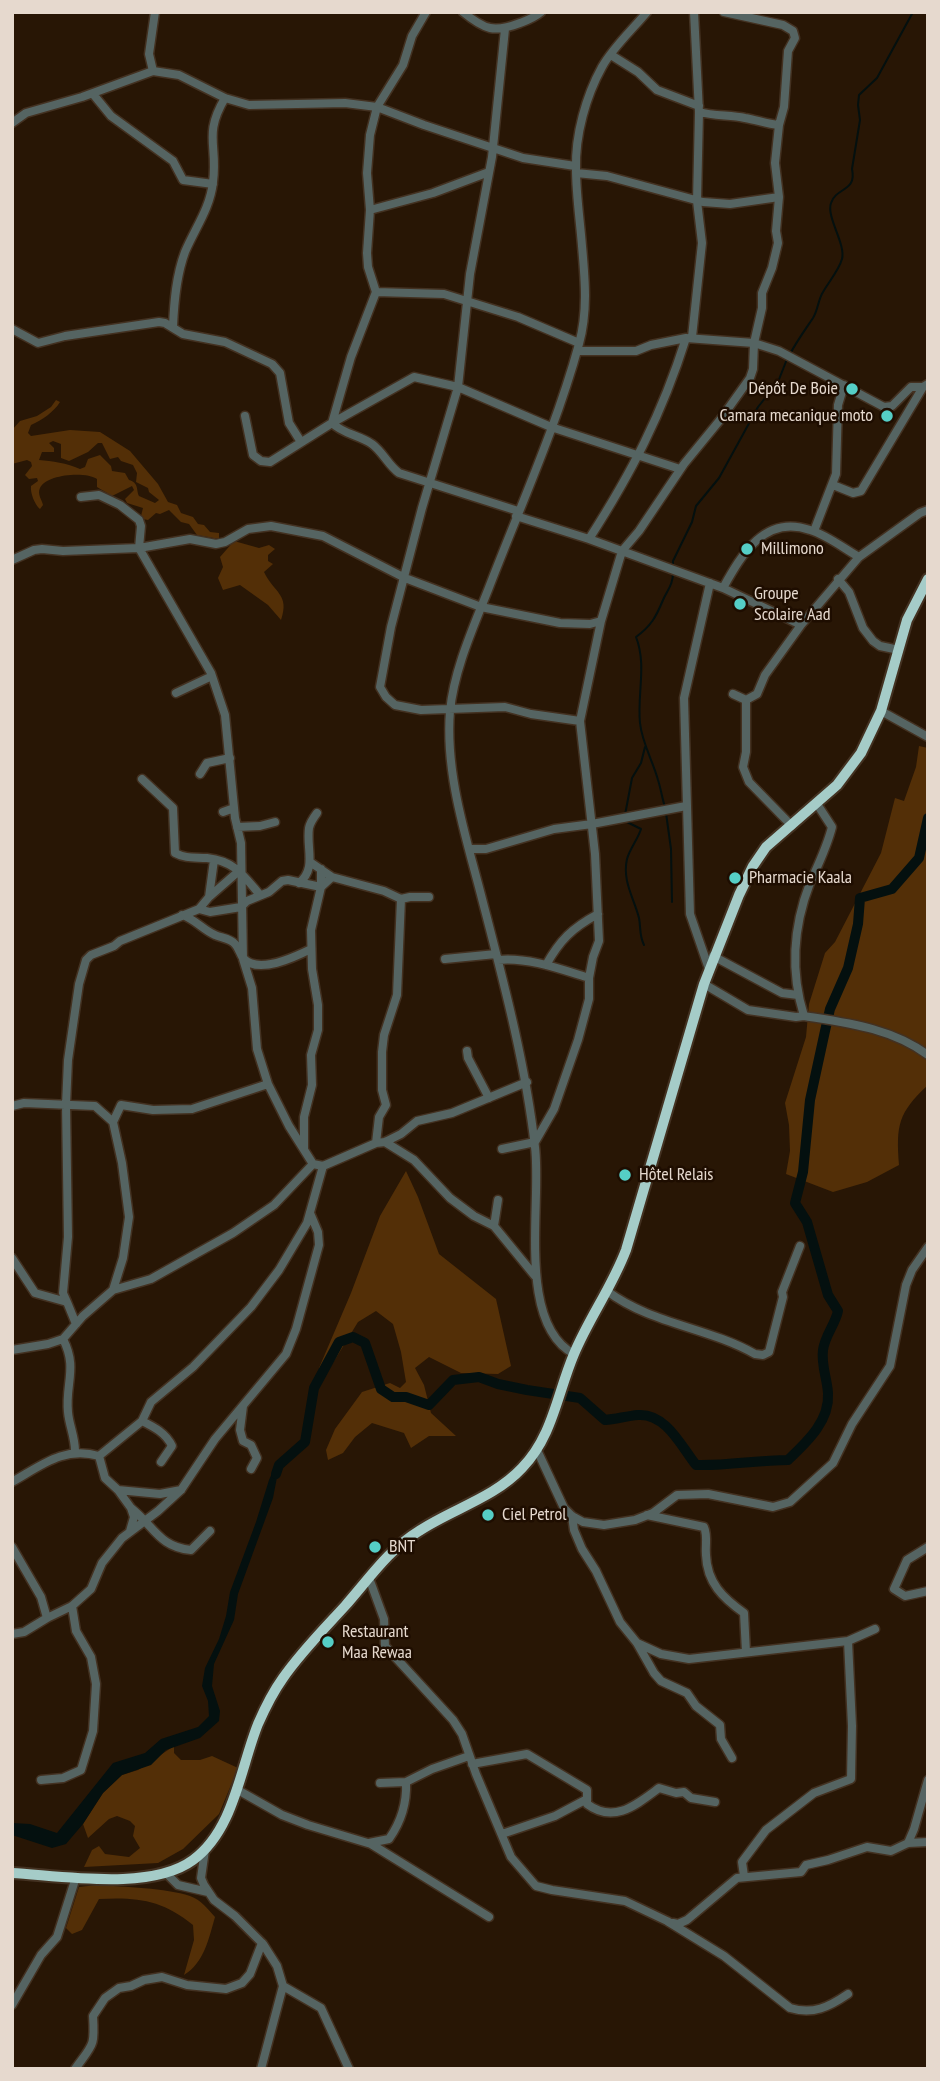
<!DOCTYPE html>
<html>
<head>
<meta charset="utf-8">
<style>
	body { margin:0 }
	#map { position:relative; width:940px; height:2081px; overflow:hidden; background:#281605; font-family:"PT Sans Narrow",sans-serif }
	canvas { display:block }
	.frame { position:absolute; inset:0; border:14px solid #e6d9ce; pointer-events:none }
</style>
</head>
<body>
<div id="map">
<canvas width="940" height="2081"></canvas>
<div class="frame"></div>
</div>
<script>
const context = document.querySelector('canvas').getContext('2d');
context.lineJoin = 'round';
function fill(path, color) { context.fillStyle = color; context.fill(path, 'evenodd'); }
function stroke(path, color, width, dash) { context.strokeStyle = color; context.lineWidth = width; context.lineCap = dash ? 'butt' : 'round'; context.setLineDash(dash || []); context.stroke(path); }
function write(font, color, halo, rows, align = 'center') {
  context.font = font + ' "PT Sans Narrow",sans-serif'; context.lineWidth = 5; context.setLineDash([]); context.textBaseline = 'middle'; context.strokeStyle = halo; context.fillStyle = color; for (const [text, x, y, turn = 0] of rows) {
    context.save(); context.translate(x, y); context.rotate((+turn || 0) * Math.PI / 180); context.textAlign = isNaN(turn) ? turn : align; if (halo) context.strokeText(text, 0, 0); context.fillText(text, 0, 0); context.restore();
  }
}
const green = new Path2D(`
	M56,400l4,2c-6,10 -18,18 -29,23l-3,8 3,3 39,-6 30,2 30,19 28,33 10,18 9,3 4,8 12,4 5,7 6,1 6,7 9,1v6l-22,-4 -8,-11 -8,-2 -12,-12 -9,4 -4,-1 -8,7 -5,-1 -2,-3 2,-8 -16,-5 -2,-4 9,-9 -2,-4 -20,10 -15,-9v-8c-11,-8 -51,-5 -57,9 -3,6 2,12 3,17l-3,4c-5,-4 -10,-16 -9,-23l7,-5 -1,-3 -8,1 -4,-4 7,-9 -1,-4 -4,-2 -15,4v-34l8,-9 17,-5 14,-9zM53,441l8,3v14l8,3 19,-9 10,-9h4l8,16 8,-2 3,4 12,4 4,8 -1,9 12,6 1,4 10,8 -4,3 -16,-7c-3,-7 0,-13 -10,-16l-4,-7 -13,-2 -1,-5 -11,-11 -12,4 -3,8 -5,2c-13,-6 -28,-8 -41,-9l3,-8h12v-4l-5,-5z
	M234,541l25,7 10,-3 6,4 -7,6v6l5,3 -9,8c10,21 26,22 17,48l-13,-15 -28,-20 -17,5 -5,-12 5,-11 -3,-10z
	M919,746l9,2v337c-30,28 -32,40 -29,80l-32,17 -34,10 -47,-18 4,-23 -1,-26 -4,-22 21,-66 3,-33 16,-51 10,-11 46,-89 14,-55 9,3 12,-34z
	M406,1171l12,26 21,57 57,45 15,67 -13,8 -37,-1 -32,-16 -14,11 9,17 7,28 25,23h-27l-18,12 -7,-15 -32,-10 -17,14 -12,16 -15,7 -2,-10 9,-21 27,-37 28,-9 10,5 6,-6 -5,-30 -8,-28 -17,-13 -18,11 -33,54 -6,-8 32,-75 29,-77z
	M174,1746v7l7,7h19l12,-4 26,12 -19,46 -36,35 -25,14 -74,4 8,-17 7,-4 6,8 24,3 11,-9 -7,-12 2,-10 -5,-5 -13,-5 -8,3 -21,19 -5,-14 20,-31 19,-18 16,-5z
	M97,1885c27,2 69,3 93,11 11,4 18,13 25,21 -6,21 -11,46 -31,58l10,-35 -1,-15c-31,-25 -55,-28 -94,-26l-17,31 -10,4 -6,-6 13,-41z`);
const water = new Path2D(`
	M278,1460l7,6 -7,6 -5,26 -35,96 -4,26 -20,44 -2,22 8,25 -1,10 -19,17 -34,12 -15,15 -29,10 -19,18 -20,31 -17,20 -14,4 -40,-13v-12l18,1 27,9 56,-70 32,-10 16,-14 37,-12 11,-11 -1,-15 -6,-15 3,-18 14,-29 7,-23 4,-24 26,-70 13,-42z`);
const stream = new Path2D(`
	M790,354c7,-13 15,-24 23,-36 5,-8 5,-18 10,-26 5,-9 16,-22 19,-33 4,-15 -16,-42 -11,-56 5,-16 26,-11 21,-34l8,-49 -2,-15 1,-10 18,-17 36,-66
	M673,567v-6l19,-39 4,-16 23,-28 39,-71 20,-25 9,-23
	M665,807c-3,-9 -4,-18 -7,-27 -5,-19 -16,-37 -18,-57 -3,-29 7,-58 -4,-86 15,-11 20,-20 27,-37 5,-11 10,-15 10,-28
	M666,813l5,36 1,53
	M625,815l7,-37 9,-15 4,-16
	M625,821l16,8c-3,10 -11,19 -14,30 -5,22 7,39 12,59 2,10 0,17 5,27`);
const river = new Path2D(`
	M276,1474l3,-9 26,-23 9,-54 25,-46 14,-5 12,6 16,46 12,8h13l23,8 24,-25 26,-3 19,7 29,6 53,8 25,22c11,-1 22,-4 33,-5 28,-2 43,31 58,50 31,1 61,-5 92,-5 19,-18 42,-39 40,-67 -1,-15 -7,-28 -5,-43 2,-15 12,-25 15,-39l-10,-16 -21,-73 -12,-19 8,-31 7,-72 15,-69 5,-22 18,-41 10,-44 2,-26 32,-9 27,-31 9,-40`);
const minor = new Path2D(`
	M463,12c22,18 31,21 57,11 8,-3 14,-5 21,-11
	M505,29l-13,128 -22,117 -12,113 -36,121 -31,119 -11,60 6,10 9,8 26,5 84,-3 26,7 49,7
	M611,55l27,17 19,18 42,16
	M153,71l-4,-17 6,-42
	M93,94l18,22 62,45 10,19 30,4
	M699,112c15,4 31,3 46,6 12,2 22,6 34,7
	M12,123l14,-10 56,-16 71,-26 26,4 46,23 24,7 96,-2 32,4 47,18 99,33 52,8
	M576,173l31,3 96,26 27,2 49,-7
	M370,210l63,-17 56,-21
	M376,292l-8,-25 -1,-14 3,-43 -3,-37 3,-38 7,-28 26,-42 9,-29 14,-24
	M173,327c1,-25 3,-51 12,-75 10,-24 25,-43 28,-70 5,-37 -10,-47 12,-84
	M12,329l26,14 27,-7 94,-14 6,1 18,11 42,8 47,22 8,9 9,50 12,19
	M692,337l10,-94 -5,-42 2,-89 -5,-100
	M577,351h59l15,-6 35,-7 68,5 25,8 105,56 8,-1 19,-19h12l5,-3
	M245,416l8,39 8,6 9,1 62,-39 82,-46 44,10 93,40 129,42
	M833,485l20,8 8,-2 62,-104
	M81,497l18,-2 21,10 19,15 2,6 -2,22 72,125 14,42 10,103 6,25 2,116 9,29 5,61 11,35 21,42 24,38
	M518,511l-119,-38c-11,-8 -16,-21 -27,-29 -13,-9 -29,-10 -40,-21l19,-66 25,-65 68,2 74,23 61,26
	M516,516l73,23 134,49 78,37 58,-68 61,-44 8,-3
	M814,531l22,-57 2,-69 6,-20
	M589,539c43,-67 73,-125 97,-201
	M12,560l22,-10 8,-1 21,2 76,-3 51,-9 26,5 9,-2 23,-13 23,-3 52,10 82,42 76,29 79,16 30,1 11,-3 21,-70 17,-20 45,-67 36,-44 30,-42 3,-9 1,-26 8,-35v-15l10,-25 6,-25 -2,-12 3,-34 -4,-34 4,-38 5,-18 4,-56 7,-13 -2,-7 -10,-6 -59,-13
	M838,579l11,13 14,36 10,13 7,5 19,4
	M723,588c19,-34 42,-74 87,-58 17,5 33,18 49,27
	M176,693l36,-17
	M733,694l13,6 11,-6 8,-19 36,-50
	M746,700v52l-3,15 6,15 43,44
	M881,711l47,26
	M200,774l7,-11 23,-5
	M142,779l31,29 2,45c11,6 20,4 32,5 28,3 37,18 53,37
	M223,812l11,-4
	M237,827l23,-1 15,-4
	M469,849h17l68,-20 38,-5 94,-18
	M310,862l22,15 -11,10v-18
	M332,877l52,14 17,8 9,-2h19
	M299,883c18,-14 7,-35 10,-55 1,-5 5,-11 8,-15
	M209,897l31,-27
	M199,909l11,3 31,-5 6,-6 22,-9 13,-11 6,-1 33,7 -10,43 1,39 6,36v25l-7,25 1,30 -8,32v32
	M182,915c13,4 21,15 33,20 6,3 15,3 20,9 4,4 5,10 8,14 15,17 52,-1 68,-9
	M713,956l69,37 16,2
	M445,959l51,-5
	M498,960c30,-3 62,9 91,18
	M546,965c14,-25 26,-37 52,-51
	M709,969l-19,-55 -6,-216 26,-115
	M704,984l44,26 48,7 8,-1c44,7 87,12 124,39
	M804,1016c-14,-45 -11,-89 6,-133 8,-18 17,-36 22,-56l-15,-23
	M467,1051l1,7 21,40
	M12,1106l12,-3 71,3 18,16 9,41 7,54 -6,41 -10,32
	M113,1122l8,-17 32,5 39,-1 76,-25
	M385,1142l29,18 36,38 24,18 20,10 41,50
	M376,1143l3,-26 7,-12 -4,-15v-38l2,-17 13,-40 4,-96
	M502,1149l33,-7 19,-33 24,-69 11,-41v-21l4,-21 6,-16 -4,-87 -15,-133 21,-100
	M494,1226l4,-26
	M12,1258l23,35 32,9 9,22
	M607,1291c44,33 100,36 148,63l8,1 6,-3 14,-55 -1,-5 18,-46
	M67,1302l-4,-9 5,-56 -2,-132 2,-45 11,-76 7,-24 5,-5 23,-9 6,-5 79,-32 10,-12 5,-37
	M63,1339c15,29 2,45 5,73 1,13 7,25 7,39
	M12,1350l36,-6 15,-5 20,-23 30,-26 38,-11 82,-46 41,-28 39,-41 10,2 53,-23 9,-1 16,-8 16,-13 35,-8 75,-31
	M574,1354c-58,-31 -32,-152 -39,-207 -10,-87 -33,-171 -55,-256 -15,-57 -35,-120 -30,-180 4,-41 23,-83 38,-121 31,-81 68,-162 91,-246 9,-33 6,-64 3,-98 -2,-26 -6,-52 -6,-77 -1,-34 10,-73 26,-102 11,-20 31,-38 45,-55
	M243,1406l-3,24 3,11 8,4 6,13 -6,11
	M142,1421c12,6 24,12 30,25l-11,16
	M537,1450l27,58 8,8 11,6 21,3 31,-5 18,-7 24,-18 31,-1 65,13 17,-5 43,-39 19,-39 38,-58 16,-81 6,-15 16,-23
	M99,1456l6,22 13,12 13,18 3,9 -4,14
	M12,1482c30,-17 52,-36 87,-26l43,-35 9,-19 42,-35 58,-60 28,-37 28,-47 16,-57
	M118,1490l42,4 21,-4
	M131,1508c23,18 28,39 60,42l19,-19
	M647,1515l57,12c4,9 1,18 2,28 1,28 17,43 38,58l2,39
	M572,1516l2,14 8,19 14,22 24,51 17,21 17,30 7,8 26,12 9,13 24,19 1,14 11,19
	M12,1547l29,50 6,21
	M928,1547l-21,13 -13,29 11,7 23,-5
	M369,1578l15,41 1,27 68,74 9,14 14,40 35,83 25,29 16,4 73,11 42,20 57,35 66,52c23,7 39,-1 58,-14
	M12,1634l12,-2 23,-14 25,-12 19,-17 11,-26 20,-25 36,-27 23,-21 34,-51 71,-85 10,-25 23,-84 -1,-13 -8,-19
	M637,1643l24,11 28,5 159,-18 27,-12
	M472,1764l55,-10 60,36v14c27,20 49,1 72,-16l17,5 8,-1 7,6 24,4
	M41,1780l22,-2 18,-8 12,-39 3,-47 -5,-27 -15,-26 -4,-25
	M380,1783l26,-1 26,-13 37,-13
	M236,1789l46,26 26,10 63,19 118,73
	M502,1834l53,-18 32,-17
	M369,1843l20,-4c12,-17 18,-36 17,-57
	M908,1843l6,-14 14,-49
	M205,1850l-4,28 3,7 10,15 21,16 28,28 14,22 6,20 -22,83
	M167,1874l11,11 30,7
	M744,1876l-2,-14 24,-32 48,-37 37,-14 1,-53 -4,-85
	M673,1923l5,1 9,-4 50,-42 64,-6 5,-7 22,-5 39,-13 24,4 17,-8 20,-1
	M283,1986l38,22 28,61
	M12,2005l29,-50 16,-18 19,-60
	M75,2069c18,-25 20,-22 18,-53l12,-18 14,-10 12,-2 13,-6 18,-3 25,8 39,4 16,-6 8,-9 12,-31`);
const highway = new Path2D(`
	M12,1873c51,3 139,18 181,-13 41,-30 47,-91 65,-136 7,-16 15,-32 25,-46 18,-26 41,-49 62,-72 24,-27 43,-56 74,-75 33,-22 75,-33 103,-63 31,-32 35,-74 52,-114 15,-36 38,-67 52,-104l78,-266 35,-89 14,-29 13,-19 71,-62 24,-32 20,-42 26,-91 21,-41`);
const markers = [
	[852,389,7,"#55cec6"],
	[887,416,7,"#55cec6"],
	[747,549,7,"#55cec6"],
	[740,604,7,"#55cec6"],
	[735,878,7,"#55cec6"],
	[625,1175,7,"#55cec6"],
	[488,1515,7,"#55cec6"],
	[375,1547,7,"#55cec6"],
	[328,1642,7,"#55cec6"]
];
const poiNames = [
	["Dépôt De Boie",838,389,"right"],
	["Camara mecanique moto",873,416,"right"],
	["Millimono",761,549],
	["Groupe",754,594],
	["Scolaire Aad",754,615],
	["Pharmacie Kaala",749,878],
	["Hôtel Relais",639,1175],
	["Ciel Petrol",502,1515],
	["BNT",389,1547],
	["Restaurant",342,1632],
	["Maa Rewaa",342,1653]
];
fill(green, '#532f07');
fill(water, '#04100f');
stroke(stream, '#04100f', 2);
stroke(river, '#04100f', 10);
stroke(minor, '#433121', 11);
stroke(highway, '#433121', 14);
stroke(minor, '#556462', 8);
stroke(highway, '#a5ccc8', 10);
for (const [x, y, r, color] of markers) { const dot = new Path2D(); dot.arc(x, y, r, 0, 2 * Math.PI); context.fillStyle = color; context.fill(dot); stroke(dot, '#1e0d00', 2.5); }
write('18px', '#e6d9ce', '#1e0d00', poiNames, 'left');
</script>
</body>
</html>
